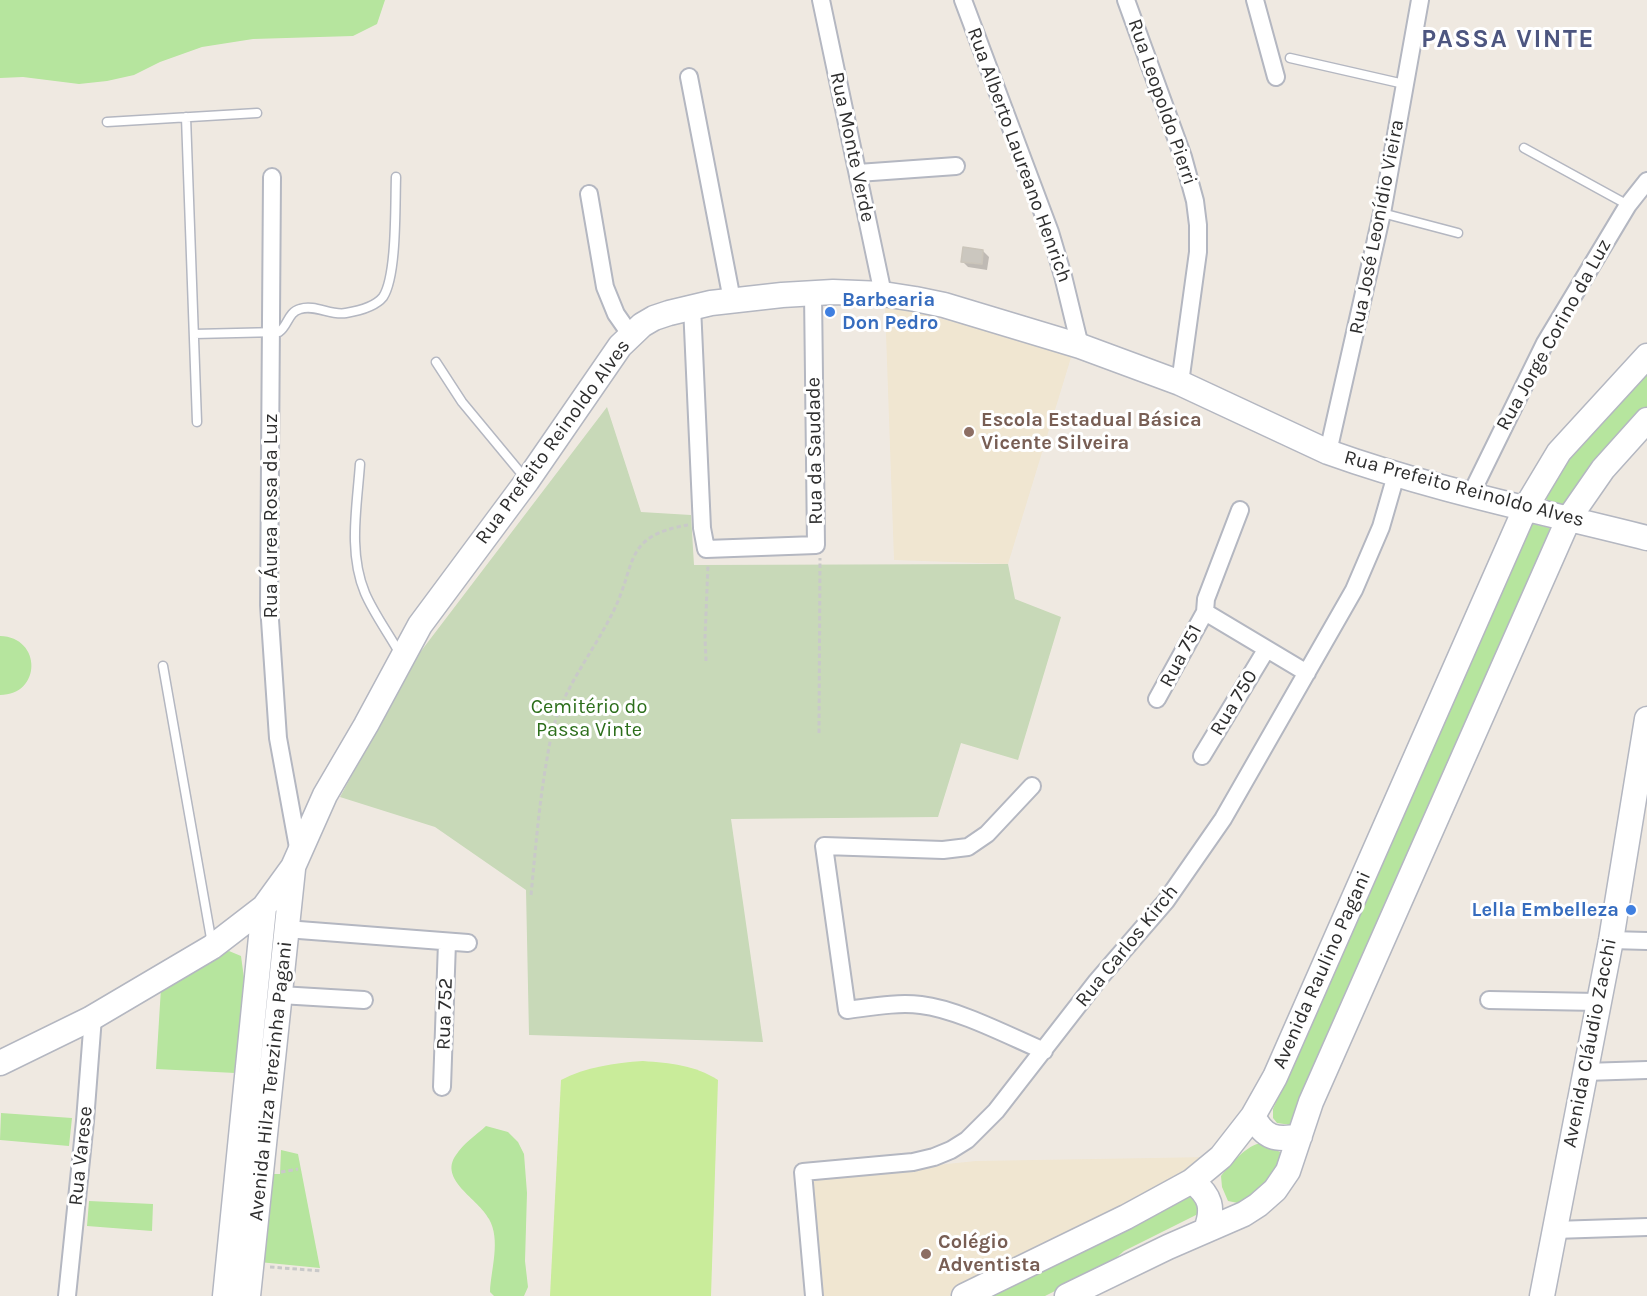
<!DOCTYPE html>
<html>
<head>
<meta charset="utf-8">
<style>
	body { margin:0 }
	canvas { display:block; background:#efe9e1 }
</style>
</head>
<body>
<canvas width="1647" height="1296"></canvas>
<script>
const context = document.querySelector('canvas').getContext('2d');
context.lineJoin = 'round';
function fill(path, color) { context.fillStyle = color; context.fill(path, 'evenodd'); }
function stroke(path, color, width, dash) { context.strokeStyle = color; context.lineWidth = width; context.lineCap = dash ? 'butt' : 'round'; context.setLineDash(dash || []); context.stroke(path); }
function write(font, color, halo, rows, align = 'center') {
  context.font = font + ' Karla,sans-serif'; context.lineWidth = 6; context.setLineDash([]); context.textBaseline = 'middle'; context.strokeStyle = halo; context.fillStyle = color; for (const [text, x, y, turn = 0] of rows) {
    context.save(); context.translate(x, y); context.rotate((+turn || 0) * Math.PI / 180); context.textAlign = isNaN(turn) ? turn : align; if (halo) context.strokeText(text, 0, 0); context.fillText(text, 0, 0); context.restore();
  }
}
const education = new Path2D(`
	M885,305l188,46 -65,213 -114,-4z
	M1211,1157l-88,54 -174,85h-128l-11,-118 166,-17z`);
const green = new Path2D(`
	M0,0h385l-8,24 -24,12 -100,3 -51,8 -42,15 -26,13 -27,6 -28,3 -56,-7 -23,1z
	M1647,366v41l-39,43 -42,53c-16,6 -23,-3 -22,-19z
	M1529,523l21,5 -3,8 -237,545 -13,40 -6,4 -14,-2 -4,-5v-9z
	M0,636c42,1 42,59 0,59z
	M229,951l12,5 3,22 -9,95 -79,-4 5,-81 54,-32z
	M1,1113l71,5 -3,28 -69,-6z
	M486,1126l22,6 10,10 6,12 3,39 -2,68 3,26 -4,9h-30l-4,-4c1,-23 11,-52 -1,-73 -10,-20 -51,-39 -33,-64 7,-11 20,-20 30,-29z
	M1262,1143l20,10 -2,14 -31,34 -11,2 -10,-2 -6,-14 -1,-11c9,-11 26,-32 41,-33z
	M281,1150l17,4 22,114 -61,-6 8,-88h13z
	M1193,1193l7,20 -76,38 -15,13 -64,32h-66z
	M89,1201l64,3 -1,27 -65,-5z`);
const cemetery = new Path2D(`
	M607,407l34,105 50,3 3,50 314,-1 7,35 46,18 -43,143 -57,-17 -23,74 -207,2 32,223 -234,-7 -3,-145 -91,-63 -95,-30 75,-138z`);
const pitch = new Path2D(`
	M643,1061c28,2 51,4 75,19l-7,216h-161l11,-216c25,-13 53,-17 82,-19z`);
const shadow = new Path2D(`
	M983,251l6,6 -2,13 -19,-3 -6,-6z`);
const building = new Path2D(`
	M963,247l20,3 -1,14 -21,-2z`);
const path = new Path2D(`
	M706,661l-1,-23 3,-74
	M819,733l1,-175
	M531,895c4,-40 7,-79 13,-118 4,-24 7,-48 17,-71 14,-33 37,-63 53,-96 23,-47 9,-74 74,-85
	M281,1172l17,-3
	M270,1267l52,4`);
const lane = new Path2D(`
	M1290,58l114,26
	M186,117l11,305
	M107,122l150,-9
	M1524,148l104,57
	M1382,213l76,20
	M194,334l85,-2c9,-6 9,-20 21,-23 15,-5 31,7 46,4 12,-2 29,-6 37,-16 14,-21 12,-92 13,-120
	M436,362l26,40 63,76
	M360,464c-3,43 -12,88 5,129 9,21 24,41 35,61
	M163,666l49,278`);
const street = new Path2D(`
	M821,0l62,294
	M963,0l87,232 13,44 17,70
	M1126,0l57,157 12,44 3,24v27l-18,131
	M1255,0l21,77
	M689,77l43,223
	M858,173l98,-7
	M272,177l-3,428 9,133 21,115
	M589,194l16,93 11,27 14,20
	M692,306l10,222 4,21 110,-4 -3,-252
	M1328,452l54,-239 38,-213
	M1471,494l74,-151 83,-138 19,-24
	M1240,510l-34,89 -1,13 102,61
	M1157,699l48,-87
	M1202,756l64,-106
	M1032,786l-45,48 -19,13 -25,3 -119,-4 23,164c24,-3 50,-8 74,-5 36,4 88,31 123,46
	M286,929l182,14
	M1611,940l36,1
	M280,995l84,5
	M1489,1000l109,2
	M1585,1072l62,-2
	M442,1087l5,-145
	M1554,1230l93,-3
	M67,1296l18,-175 8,-104
	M814,1296l-11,-124 110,-10 21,-5 17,-7 16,-10 29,-29 101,-130 69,-80 57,-82 131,-229 27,-63 15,-52`);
const secondary = new Path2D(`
	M0,1063l90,-44 122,-72 52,-40 29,-40 32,-72 41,-70 54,-100 107,-144 93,-135 22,-21 12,-7 15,-5 42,-10 71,-8 51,-3 50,2 32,5 29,6 136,41 100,37 148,69c103,37 212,59 319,86
	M1253,1116c11,22 23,25 47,20
	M1192,1181c19,15 22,27 14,49
	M225,1296l39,-389
	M248,1296l45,-427
	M964,1296l162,-79 66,-36 29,-24 32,-41 22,-39 251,-570 33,-55 88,-96
	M1067,1296l101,-49 76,-33 14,-9 17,-15 13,-19 23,-69 258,-584 34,-49 44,-49
	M1542,1296l69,-356 36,-221`);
const markers = [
	[830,312,6,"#3f7fe0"],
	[969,432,6,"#8d6e63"],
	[1631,910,6,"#3f7fe0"],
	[926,1254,6,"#8d6e63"]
];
const streetNames = [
	["Rua Leopoldo Pierri",1162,102,71],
	["Rua Monte Verde",852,147,78],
	["Rua Alberto Laureano Henrich",1019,155,70],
	["Rua José Leonídio Vieira",1377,227,-79],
	["Rua Jorge Corino da Luz",1554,335,-61],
	["Rua Prefeito Reinoldo Alves",553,442,-54],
	["Rua da Saudade",815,451,-91],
	["Rua Prefeito Reinoldo Alves",1464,489,15],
	["Rua Áurea Rosa da Luz",271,516,-90],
	["Rua 751",1181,656,-62],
	["Rua 750",1234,703,-59],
	["Rua Carlos Kirch",1127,946,-51],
	["Avenida Raulino Pagani",1322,970,-66],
	["Rua 752",445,1014,-88],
	["Avenida Cláudio Zacchi",1590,1043,-79],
	["Avenida Hilza Terezinha Pagani",271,1081,-84],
	["Rua Varese",81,1156,-84]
];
const shopNames = [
	["Barbearia",842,300],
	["Don Pedro",842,323],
	["Lella Embelleza",1619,910,"right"]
];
const educationNames = [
	["Escola Estadual Básica",981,420],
	["Vicente Silveira",981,443],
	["Colégio",938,1242],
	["Adventista",938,1265]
];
const parkNames = [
	["Cemitério do",589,707],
	["Passa Vinte",589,730]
];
const districtNames = [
	["PASSA VINTE",1508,40]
];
fill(education, '#f0e6d1');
fill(green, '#b6e59e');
fill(cemetery, '#c8d9b8');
fill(pitch, '#c9ec9a');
fill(shadow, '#0003');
fill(building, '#cbc7bf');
stroke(building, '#cbc5ba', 1.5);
stroke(lane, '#b4b7c1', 11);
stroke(street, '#b4b7c1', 20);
stroke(secondary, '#b4b7c1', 27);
stroke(path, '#c9c9c9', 3, [4.5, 3]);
stroke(lane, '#fff', 8);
stroke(street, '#fff', 16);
stroke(secondary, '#fff', 24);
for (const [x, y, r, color] of markers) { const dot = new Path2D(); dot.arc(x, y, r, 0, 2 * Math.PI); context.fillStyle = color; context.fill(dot); stroke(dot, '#fff', 2); }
write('20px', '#2e2e2e', '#fff', streetNames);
write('bold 20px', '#366cbe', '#fff', shopNames, 'left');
write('bold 20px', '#785e54', '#fff', educationNames, 'left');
write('20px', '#2c6e1b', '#fff', parkNames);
context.letterSpacing = '1.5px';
write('bold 26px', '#4d5680', '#fff', districtNames);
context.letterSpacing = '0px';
</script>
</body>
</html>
